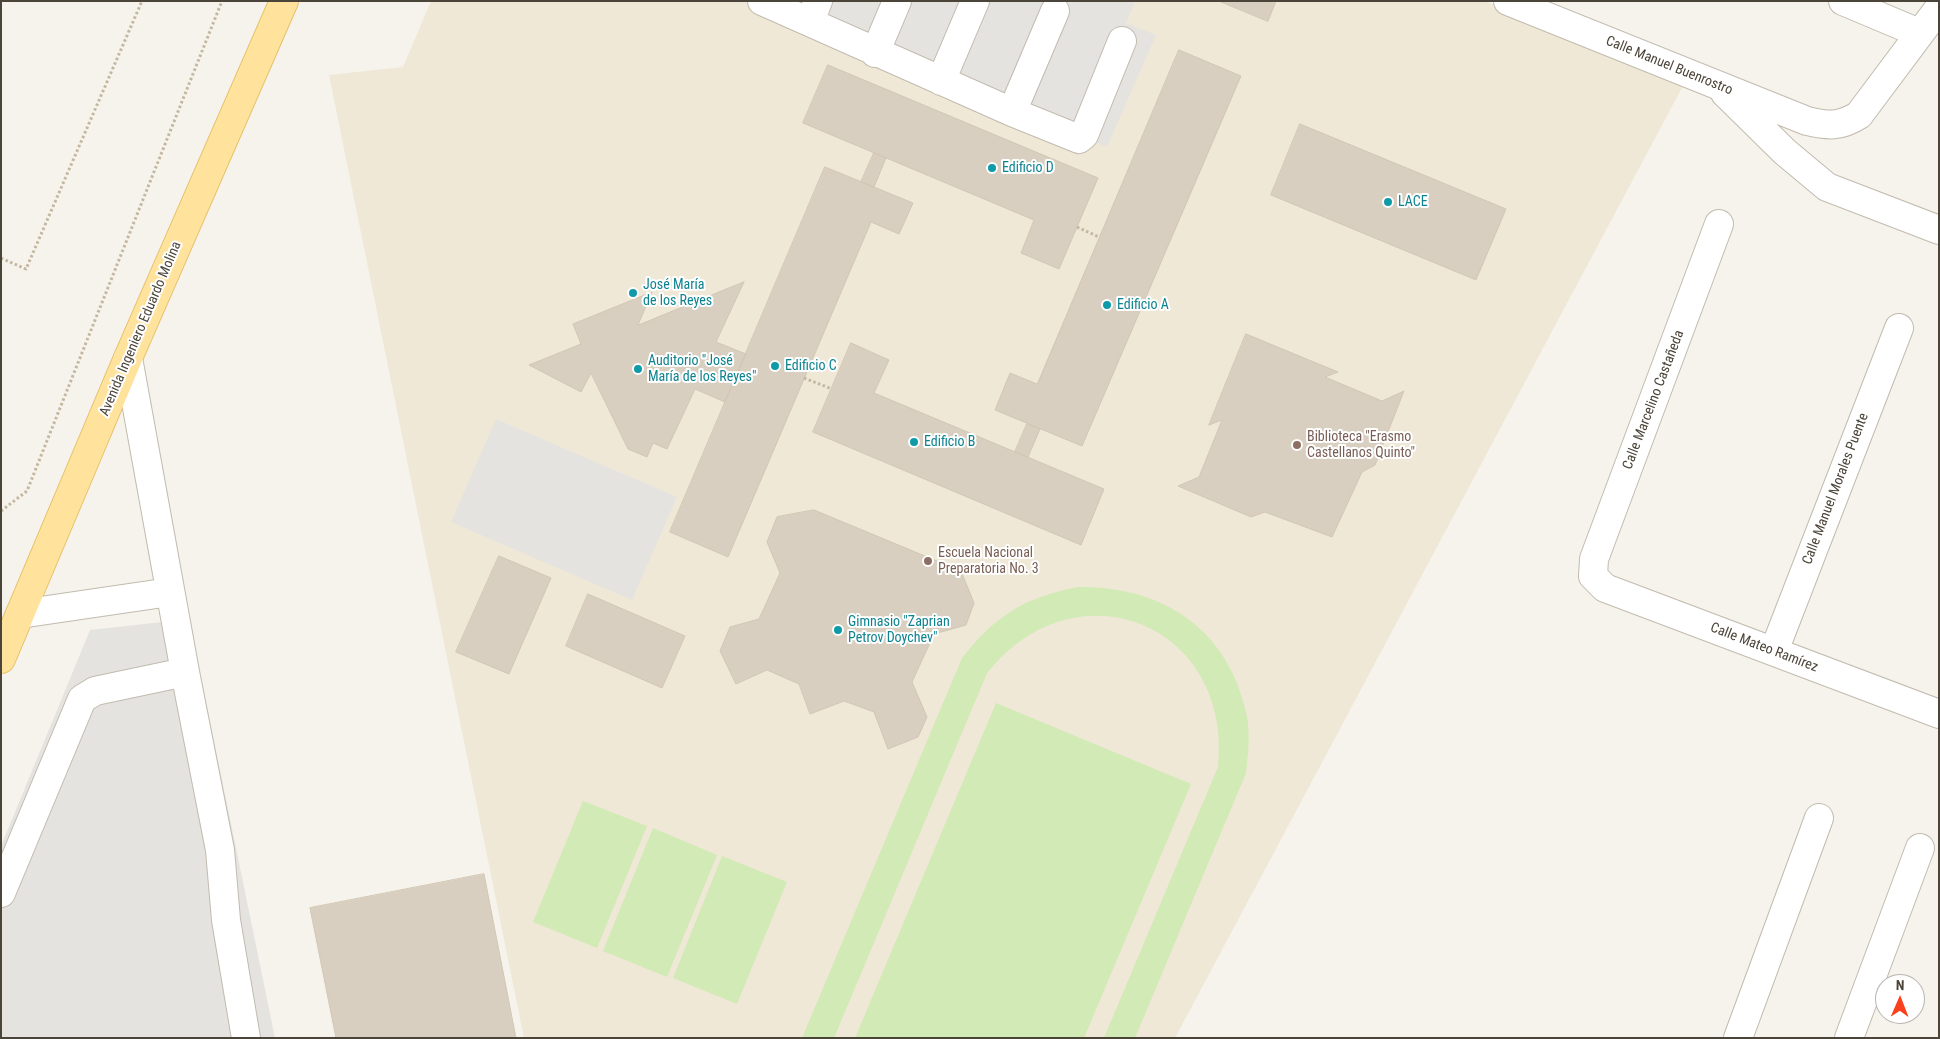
<!DOCTYPE html>
<html>
<head>
<meta charset="utf-8">
<style>
	body { margin:0 }
	#map { position:relative; width:1940px; height:1039px; overflow:hidden; background:#f6f3ec; font-family:"Roboto Condensed",sans-serif }
	canvas { display:block }
	.frame { position:absolute; inset:0; border:2px solid #4b4439; pointer-events:none }
	.north { position:absolute; left:1875px; top:974px; width:50px; height:50px; box-sizing:border-box; background:#fff; border:1px solid #b7b4b0; border-radius:50%; rotate:1deg; font-size:14px; font-weight:700; line-height:20px; text-align:center; color:#4b4439 }
	.north::after { content:''; display:block; margin:auto; width:18px; height:22px; background:#fc3f1d; clip-path:polygon(50% 0,100% 100%,50% 72%,0 100%) }
</style>
</head>
<body>
<div id="map">
<canvas width="1940" height="1039"></canvas>
<div class="frame"></div>
<div class="north">N</div>
</div>
<script>
const context = document.querySelector('canvas').getContext('2d');
context.lineJoin = 'round';
function fill(path, color) { context.fillStyle = color; context.fill(path, 'evenodd'); }
function stroke(path, color, width, dash) { context.strokeStyle = color; context.lineWidth = width; context.lineCap = dash ? 'butt' : 'round'; context.setLineDash(dash || []); context.stroke(path); }
function write(font, color, halo, rows, align = 'center') {
  context.font = font + ' "Roboto Condensed",sans-serif'; context.lineWidth = 4; context.setLineDash([]); context.textBaseline = 'middle'; context.strokeStyle = halo; context.fillStyle = color; for (const [text, x, y, turn = 0] of rows) {
    context.save(); context.translate(x, y); context.rotate((+turn || 0) * Math.PI / 180); context.textAlign = isNaN(turn) ? turn : align; if (halo) context.strokeText(text, 0, 0); context.fillText(text, 0, 0); context.restore();
  }
}
const education = new Path2D(`
	M431,1h1054l199,83 -509,954h-651l-195,-963 74,-8z`);
const green = new Path2D(`
	M1078,587c84,-1 149,41 168,125 5,20 2,41 0,61l-111,265h-31l114,-271c15,-143 -142,-206 -231,-94l-153,365h-32l160,-380c33,-42 63,-61 116,-71z
	M996,703l195,81 -107,254h-229z
	M583,801l64,25 -50,122 -64,-26z
	M653,828l64,27 -50,122 -64,-26z
	M722,856l65,26 -50,122 -64,-26z`);
const parking = new Path2D(`
	M767,1h368l-9,22 30,12 -49,112z
	M496,419l181,78 -45,103 -181,-78z
	M189,619l86,419h-274v-192l89,-216z`);
const building = new Path2D(`
	M1219,1h57l-8,20z
	M1179,50l62,26 -159,370 -87,-36 15,-37 27,11z
	M828,65l270,113 -39,91 -38,-16 13,-33 -231,-97z
	M1300,124l206,85 -30,71 -205,-85z
	M874,153l12,5 -12,29 -13,-5z
	M825,167l88,36 -14,31 -28,-12 -143,335 -58,-25z
	M744,282l-28,60 30,12 -21,48 -30,-13 -28,60 -14,-6 -6,14 -19,-8 -37,-76 -10,19 -52,-27 52,-21 -8,-20 79,-32 -14,33z
	M1246,334l92,38 -13,5 57,24 22,-10 -29,74 -13,7 -30,65 -67,-25 -14,5 -73,-31 21,-9 23,-57 -13,5z
	M851,343l38,17 -15,33 230,96 -23,56 -268,-113z
	M1027,424l13,5 -12,28 -13,-5z
	M814,510l147,61 13,32 -8,22 -32,9 -22,48 15,35 -9,20 -30,12 -14,-37 -30,-11 -34,13 -11,-30 -32,-14 -31,14 -16,-33 10,-24 29,-8 21,-46 -13,-31 10,-25z
	M499,556l52,22 -42,96 -53,-22z
	M588,594l97,42 -23,52 -96,-42z
	M484,874l32,164h-180l-26,-130z`);
const path = new Path2D(`
	M1077,227l22,10
	M1,258l25,11 116,-268
	M804,378l28,11
	M1,511l26,-20 195,-490`);
const minor = new Path2D(`
	M762,1l250,111 67,27 5,-4 38,-94
	M1508,1l299,120c21,5 33,6 52,-6l80,-107
	M1843,1l76,32
	M810,22l8,-21
	M875,53l22,-52
	M941,81l34,-80
	M1725,93l60,59 42,35 112,43
	M1012,112l43,-101
	M1719,224l-125,335 -1,17 12,12 334,126
	M128,358l57,314 35,178 6,70 20,118
	M20,614l150,-22
	M1774,651l125,-323
	M1,893l81,-194 13,-8 90,-19
	M1738,1038l81,-220
	M1849,1038l71,-190`);
const major = new Path2D(`
	M1,659l127,-301 156,-357`);
const markers = [
	[992,168,5,"#0f9aa8"],
	[1388,202,5,"#0f9aa8"],
	[633,293,5,"#0f9aa8"],
	[1107,305,5,"#0f9aa8"],
	[775,366,5,"#0f9aa8"],
	[638,369,5,"#0f9aa8"],
	[914,442,5,"#0f9aa8"],
	[1297,445,5,"#8d6e63"],
	[928,561,5,"#8d6e63"],
	[838,630,5,"#0f9aa8"]
];
const streetNames = [
	["Calle Manuel Buenrostro",1669,66,22],
	["Avenida Ingeniero Eduardo Molina",141,329,-67],
	["Calle Marcelino Castañeda",1654,400,-69],
	["Calle Manuel Morales Puente",1836,489,-69],
	["Calle Mateo Ramírez",1764,648,21]
];
const cultureNames = [
	["Edificio D",1002,168],
	["LACE",1398,202],
	["José María",643,285],
	["de los Reyes",643,301],
	["Edificio A",1117,305],
	["Auditorio \"José",648,361],
	["María de los Reyes\"",648,377],
	["Edificio C",785,366],
	["Edificio B",924,442],
	["Gimnasio \"Zaprian",848,622],
	["Petrov Doychev\"",848,638]
];
const educationNames = [
	["Biblioteca \"Erasmo",1307,437],
	["Castellanos Quinto\"",1307,453],
	["Escuela Nacional",938,553],
	["Preparatoria No. 3",938,569]
];
fill(education, '#efe8d6');
fill(green, '#d2eab5');
fill(parking, '#e5e3e0');
fill(building, '#d8cfc1');
stroke(building, '#d3c7b4', 1);
stroke(minor, '#c2bbae', 30);
stroke(major, '#e6c16a', 30);
stroke(path, '#c4b79f', 3, [2.5, 2.5]);
stroke(minor, '#fff', 28);
stroke(major, '#ffe39c', 28);
for (const [x, y, r, color] of markers) { const dot = new Path2D(); dot.arc(x, y, r, 0, 2 * Math.PI); context.fillStyle = color; context.fill(dot); stroke(dot, '#fff', 2); }
write('14px', '#4b4439', '#fff', streetNames);
write('14px', '#0d838f', '#fff', cultureNames, 'left');
write('14px', '#785e54', '#fff', educationNames, 'left');
</script>
</body>
</html>
